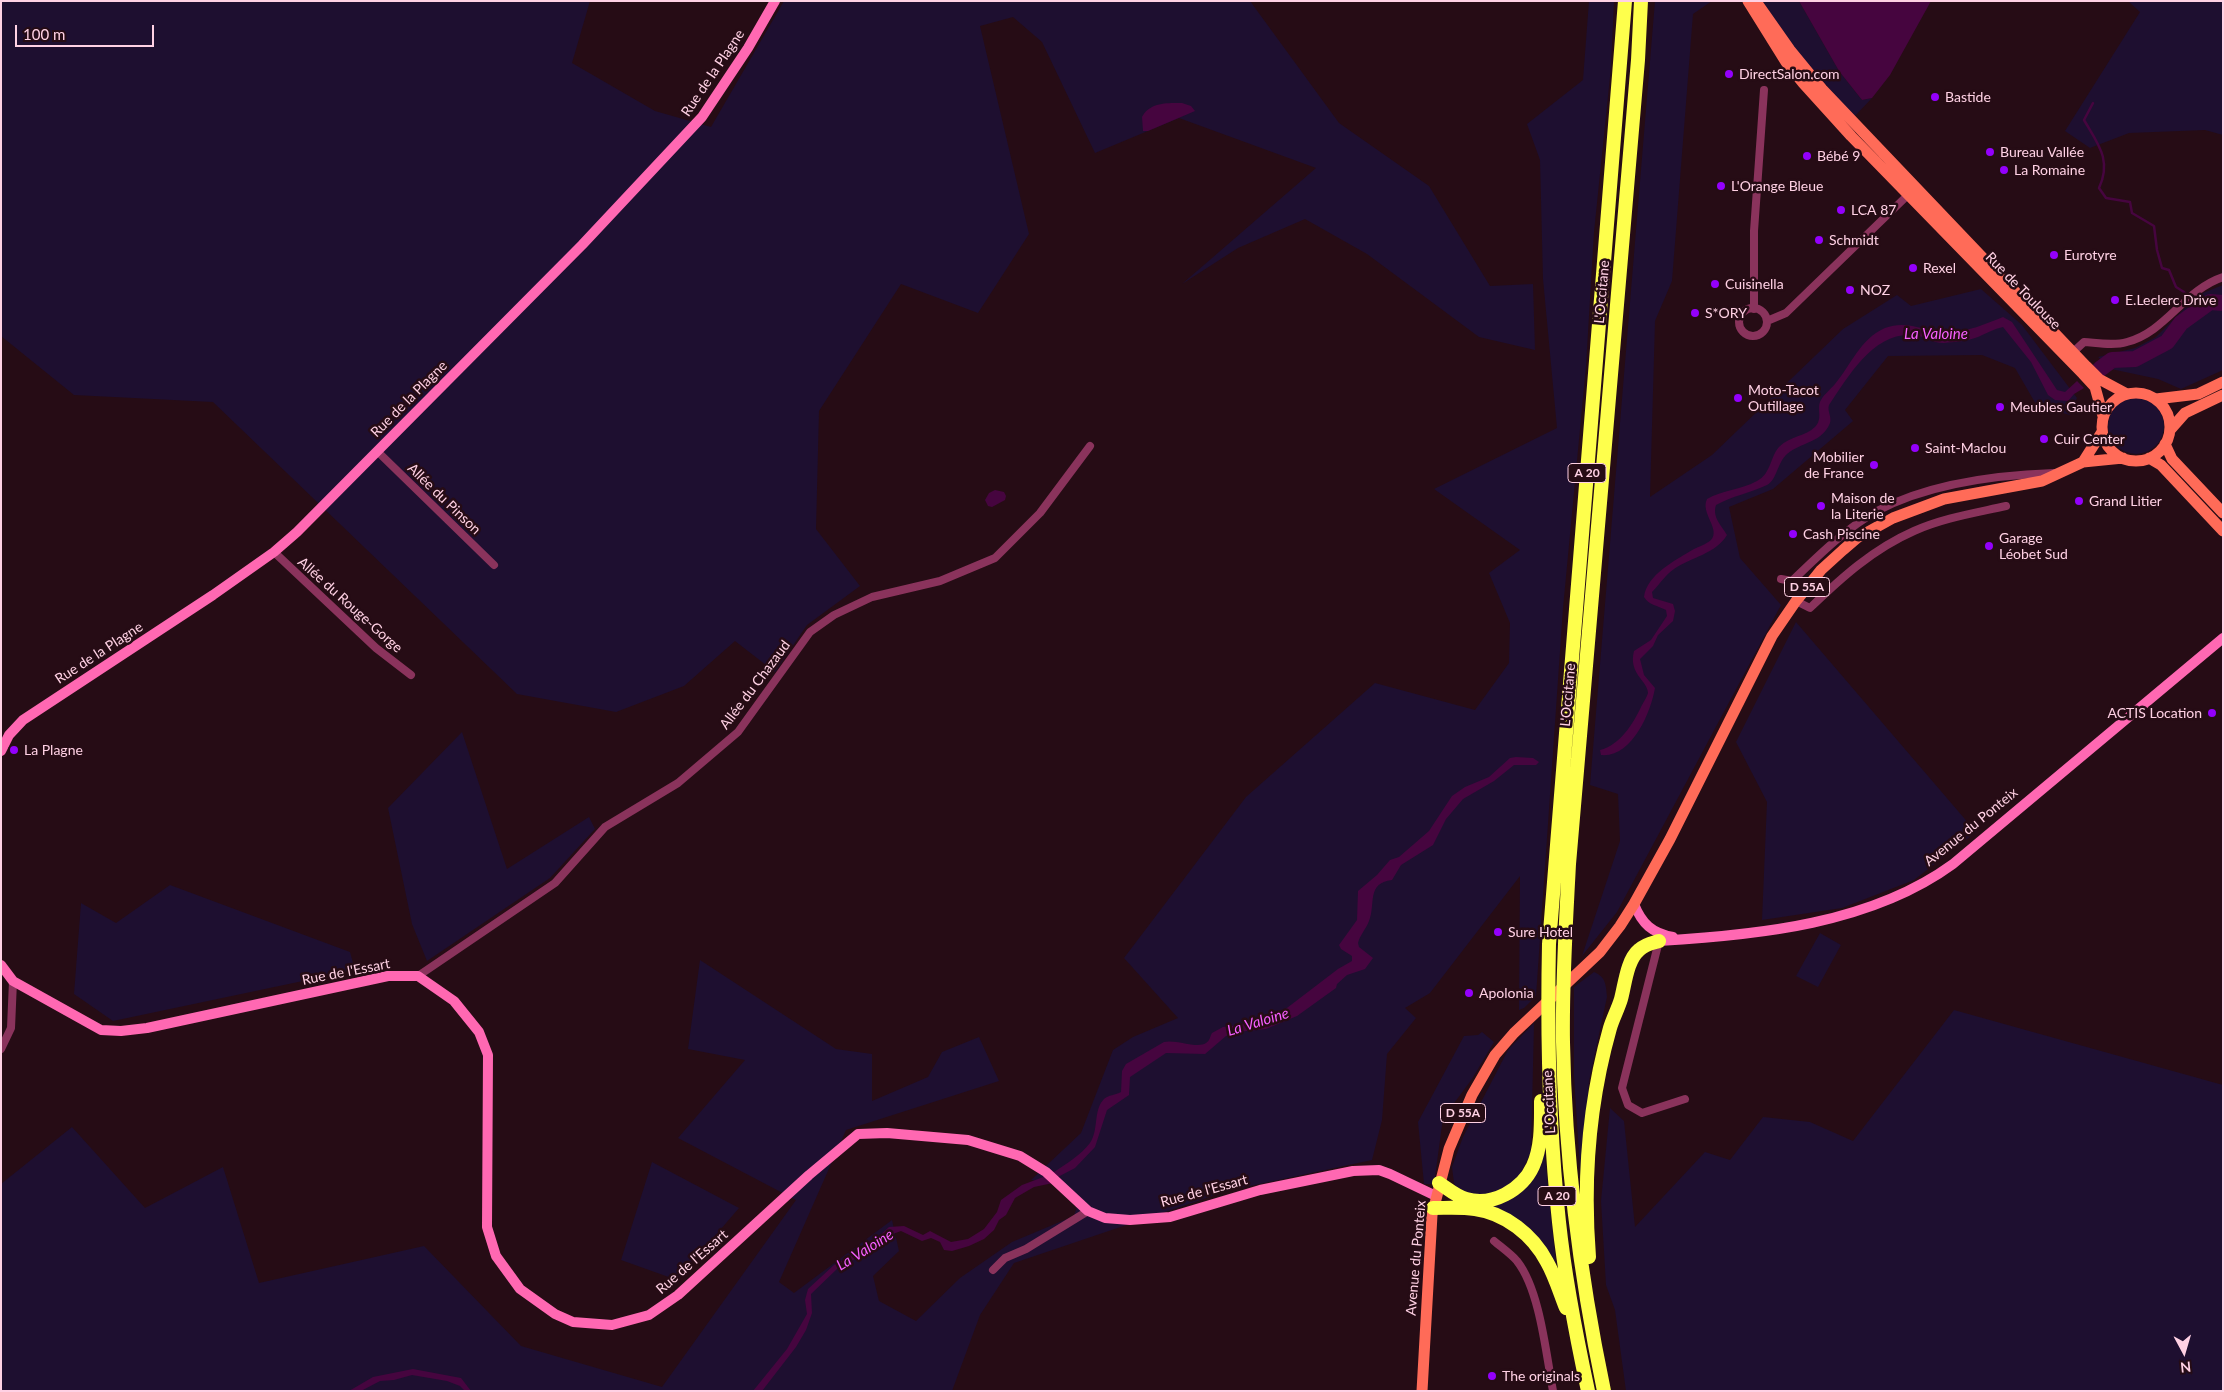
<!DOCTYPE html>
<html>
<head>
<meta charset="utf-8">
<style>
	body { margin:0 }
	#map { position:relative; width:2224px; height:1392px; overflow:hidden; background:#260c15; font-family:Lato,sans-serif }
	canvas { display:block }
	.frame { position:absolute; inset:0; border:2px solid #ffd1e4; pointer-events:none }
	.north { position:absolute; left:2159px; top:1327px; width:50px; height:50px; -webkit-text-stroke:4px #260c15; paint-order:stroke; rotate:174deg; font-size:14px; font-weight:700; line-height:20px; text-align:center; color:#ffd1e4 }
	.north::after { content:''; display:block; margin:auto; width:18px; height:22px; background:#ffd1e4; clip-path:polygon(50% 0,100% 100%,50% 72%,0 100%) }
	.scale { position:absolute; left:15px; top:25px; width:139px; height:22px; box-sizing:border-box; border:2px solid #ffd1e4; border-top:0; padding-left:6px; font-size:15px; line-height:18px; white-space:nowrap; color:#ffd1e4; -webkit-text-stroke:4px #260c15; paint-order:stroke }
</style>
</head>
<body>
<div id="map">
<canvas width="2224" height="1392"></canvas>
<div class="frame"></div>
<div class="north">N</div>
<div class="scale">100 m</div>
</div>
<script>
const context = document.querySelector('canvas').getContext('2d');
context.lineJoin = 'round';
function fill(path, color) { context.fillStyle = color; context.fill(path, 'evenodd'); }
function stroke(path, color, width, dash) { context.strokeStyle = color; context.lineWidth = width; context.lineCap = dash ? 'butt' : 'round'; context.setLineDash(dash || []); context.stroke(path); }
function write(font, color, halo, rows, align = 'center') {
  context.font = font + ' Lato,sans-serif'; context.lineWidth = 5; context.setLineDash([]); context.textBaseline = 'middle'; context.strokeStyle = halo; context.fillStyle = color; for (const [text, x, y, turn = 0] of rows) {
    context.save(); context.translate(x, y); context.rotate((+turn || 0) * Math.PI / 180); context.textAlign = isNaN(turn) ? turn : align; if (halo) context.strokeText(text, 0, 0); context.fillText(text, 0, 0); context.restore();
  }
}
const green = new Path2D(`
	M1,1h589l-18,62 83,48 56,16 73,-126h466l89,122 90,63 61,100 43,-2 2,66 -56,-13 -112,-83 -62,-35 -67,29 -56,36 134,-116 -137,-50 -84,35 -53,-111 -29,-25 -33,9 49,208 -51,79 -77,-29 -82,127 -3,118 44,57 -53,39 -32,47 -40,-31 -51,45 -68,26 -99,-18 -304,-292 -139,-7 -73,-59z
	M1589,1h25l-3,66 -17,165 -8,134 -23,242 -27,388 -12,12 -5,2 1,-134 -90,117 -25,15 11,10 -29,36 -5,66 -10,40 -145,31 -213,72 -34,52 -28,76h-951v-207l71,-57 73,81 78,-41 36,116 165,-37 97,100 141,41 134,-187 -118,-62 67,-78 -57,-11 12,-89 136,89 36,5v47l56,-24 14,-25 37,-15 20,44 -153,49 -67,152 15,11 98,-73 7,31 -26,25 6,25 37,20 44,-43 52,-36 62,-26 6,-19 -14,-12 -35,-5 50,-47 32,-83 20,-13 45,-19 -54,-60 122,-161 129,-114 100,27 34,-47 1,-40 -21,-50 31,-23 -86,-61 123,-61 -14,-149 -3,-119 -13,-36 56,-44z
	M1655,1h57l-19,13 -21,267 -17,40 -5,176 62,-42 131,-126 54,-34 14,11 70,-17 41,36 55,73 -7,17 -33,-9 -22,-38 -33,-13 -94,1 -43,54 8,11 -80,68 -44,18 11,51 41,47 -164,307 -35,44 38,-115 -2,-47 -28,-9z
	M1762,1h37l40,70 23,29 10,-2 -18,19 -61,-70z
	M2128,1h95v134l-18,-5 -76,3 -39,15 -25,-17 75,-119z
	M2223,285v85l-42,19 -23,-10 -47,-10 -13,-12 37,-9 21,-11 42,-42z
	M2108 426a28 28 0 1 1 56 0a28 28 0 1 1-56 0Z
	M1796,622l180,210 -62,48 -72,28 -80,12 5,-118 -31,-60z
	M462,732l45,137 82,-52 6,12 -45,49 -123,83 -15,-37 -24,-116z
	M170,885l180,67 5,18 -242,51 -39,-27 7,-91 35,20z
	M1820,933l21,12 -23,42 -22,-11z
	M1594,972c12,5 12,13 13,25l-18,84 -8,104 -7,-109v-89z
	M1954,1010l269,75v306h-597l-11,-81 -9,-25 -5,-84 9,-93 14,13 11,106 70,-75 25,8 33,-43 47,5 43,19z
	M1534,1023l-3,129 -14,30 -29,14 -28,-2 -6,-11 -2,-16 11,-30 45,-87z
	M1482,1032l12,10 -22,37 -29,39 -9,66h-10l-6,-62 46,-86 14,-1z
	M1544,1147l13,127 -18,-35 -56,-32 27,-7 17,-15z
	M652,1162l87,46 -62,72 -56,-20z`);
const water = new Path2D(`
	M1799,1h132l-41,74 -18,23 -10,2 -23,-29z
	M1182,103l9,3 4,5 -47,20h-5l-1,-14c8,-15 25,-14 40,-14z
	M2003,317l9,5 45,68 8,2 12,-11 7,7 -10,6 -6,7 -13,-1 -7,-5 -17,-33 -28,-35c-9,2 -16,6 -25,10 -10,4 -24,5 -34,6 -12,0 -19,-7 -30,-8 -41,-3 -65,41 -85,70 -2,6 3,12 1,18 -8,20 -29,19 -43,31 -10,9 -10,26 -20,31 -17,8 -35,11 -51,20 -4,12 5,20 11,30 -12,19 -35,22 -53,34 -8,5 -15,16 -22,23l1,6 20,6 2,7 -2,10 -15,14 -5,11 -13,13 4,16 11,13c-4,24 -23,70 -54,67l-1,-5c20,-5 33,-26 41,-43 2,-4 6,-10 7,-14 0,-12 -20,-19 -14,-42l17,-11 16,-24 -1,-6c-9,-5 -16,-4 -22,-13 3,-23 32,-37 50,-48 6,-3 11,-4 17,-9 10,-11 -11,-27 -4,-41 15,-9 34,-9 50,-18 14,-7 13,-24 22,-34 11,-11 27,-11 36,-20 8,-8 2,-17 5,-25 3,-7 10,-12 15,-18 16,-19 25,-45 50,-56 23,-9 41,5 63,4 20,0 37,-8 55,-15z
	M995,490l9,2 2,4 -1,4 -13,7 -4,-1 -3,-6 4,-7z
	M1516,757l17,1 6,4 -3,3h-22l-20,16 -31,18 -17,20 -13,26 -32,20 -9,15c-26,3 -16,24 -23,41 -3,8 -9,14 -11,22l1,4 14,11 -8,11 -18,6 -10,9 -1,4 -39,28 -31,13 -29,3 -11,4 -21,18 -39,-1 -36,24 -1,18 -22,15 -12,37 -20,21 -19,10 -5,-8 3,2c12,-8 27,-17 36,-29 9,-13 3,-33 14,-44 4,-4 12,-4 17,-7l1,-21 4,-7 38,-22c12,-3 33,7 42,1 4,-2 4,-7 6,-10l11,-6 17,-2 43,-14 55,-42 14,-8v-5l-11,-7 -2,-4 18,-25 1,-29 19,-16 13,-15 9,-3 30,-26 23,-35 13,-9 24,-10 21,-19z
	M1046,1176l7,7 -19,4 -19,11 -9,17 -7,5 -5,10 -10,9 -15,7 -17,5 -8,-1 -4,-8 -9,-4 -9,3 -21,-10 -11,4 -18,15 -34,18 -27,26 1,19 -6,17 -10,17 -34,44h-9l34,-42 20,-35 -2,-14 3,-11 26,-24 37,-21 18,-17 15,-1 19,9 7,-4 21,11 17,-3 16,-10 13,-17 4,-12 21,-15z
	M413,1369l48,9 10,13h-6l-5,-5 -13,-5 -35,-6 -18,5 -14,1 -19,10h-12l24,-14z`);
const stream = new Path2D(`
	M2093,103l-9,17c14,24 28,40 15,68l7,10 24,4 2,11 22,13 3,24 5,18 7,2 7,17 8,5 15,18`);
const river = new Path2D(`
	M2100,369l12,-9 23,-1 32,-17 14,-19 29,-21 13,1`);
const street = new Path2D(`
	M1739 322a14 14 0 1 1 28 0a14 14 0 1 1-28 0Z
	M1754,309v-78l10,-141
	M1767,321l19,-8 125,-121
	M2071,354l13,-12c14,1 30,4 43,0 39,-10 57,-52 96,-65
	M377,451l117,114
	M274,552l102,96 35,27
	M1781,579l11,2
	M1803,592l-11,-11c26,-25 53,-52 85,-70 53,-28 118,-36 177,-38
	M1796,601l14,7c31,-30 63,-59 104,-77 29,-13 61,-18 92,-25
	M1659,941l-37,147 6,17 14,8 43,-14
	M418,976l137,-93 50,-56 73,-44 60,-51 72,-100 24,-17 38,-18 68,-16 55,-23 45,-45 50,-67
	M1,1049l10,-21 2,-47
	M1494,1241c7,6 17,13 23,20 23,29 29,93 36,130
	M993,1270l12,-12 21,-9 62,-38`);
const secondary = new Path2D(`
	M1,751l8,-16 14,-15 190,-125 61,-43 23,-20 285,-287 120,-128 46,-69 27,-47
	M1634,904c8,20 18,29 39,33
	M1659,941c99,-6 212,-17 294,-77l270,-226
	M1,965l12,16 88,49 20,1 26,-3 241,-52h30l36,25 25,31 9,23 -1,172 9,29 24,33 35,25 18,8 39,3 37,-10 29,-20 131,-120 49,-41 29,-1 81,7 52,16 26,16 42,39 17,7 25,2 40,-3 90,-27 93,-19 26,-1 11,4 46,22`);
const primary = new Path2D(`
	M1748,1l38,61 17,21 48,53 232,238 12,13 8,29
	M1757,3l33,47 32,39 264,277 13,13 28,15
	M2102 427a34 34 0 1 1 68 0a34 34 0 1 1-68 0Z
	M2156,399l42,-5 25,-12
	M2170,430l15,-17 38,-18
	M2165,444l7,15 51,54
	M2149,458l12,7 62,66
	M2083,462l19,-30
	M1422,1391l10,-176 17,-66 23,-54 23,-40 19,-22 86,-81 20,-26 14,-22 36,-65 102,-203 24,-35 25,-31 22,-20 14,-12 36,-20 51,-19 98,-18 41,-19 40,-4`);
const highway = new Path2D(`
	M1439,1183c9,6 17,13 27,16 26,8 56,-9 67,-33 9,-20 8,-44 8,-65
	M1433,1208c14,0 28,-1 42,1 30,4 58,26 72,53 8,14 13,31 19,46
	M1589,1257c-6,-76 0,-155 21,-229 3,-10 8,-19 11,-29 4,-15 6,-39 18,-49 6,-6 13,-7 20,-9
	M1588,1391c-12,-56 -23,-112 -29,-169 -10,-93 -12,-185 -10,-278l76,-943
	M1604,1391c-24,-115 -39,-232 -41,-349 -1,-60 3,-119 6,-178l69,-804 3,-59`);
const markers = [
	[1729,74,5,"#9400fc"],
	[1935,97,5,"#9400fc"],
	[1990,152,5,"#9400fc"],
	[1807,156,5,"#9400fc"],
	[2004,170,5,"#9400fc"],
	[1721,186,5,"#9400fc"],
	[1841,210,5,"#9400fc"],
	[1819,240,5,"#9400fc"],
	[2054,255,5,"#9400fc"],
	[1913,268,5,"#9400fc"],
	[1715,284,5,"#9400fc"],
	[1850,290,5,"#9400fc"],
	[2115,300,5,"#9400fc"],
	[1695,313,5,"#9400fc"],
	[1738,398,5,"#9400fc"],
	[2000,407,5,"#9400fc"],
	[2044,439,5,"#9400fc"],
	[1915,448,5,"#9400fc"],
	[1874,465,5,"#9400fc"],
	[2079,501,5,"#9400fc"],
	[1821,506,5,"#9400fc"],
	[1793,534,5,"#9400fc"],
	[1989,546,5,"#9400fc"],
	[2212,713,5,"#9400fc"],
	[14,750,5,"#9400fc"],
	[1498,932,5,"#9400fc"],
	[1469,993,5,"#9400fc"],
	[1492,1376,5,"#9400fc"]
];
const shields = [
	[1587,473,38],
	[1807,587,45],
	[1463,1113,45],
	[1557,1196,38]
];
const shieldNames = [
	["A 20",1587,473],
	["D 55A",1807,587],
	["D 55A",1463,1113],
	["A 20",1557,1196]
];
const streetNames = [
	["Rue de la Plagne",713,73,-56],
	["Rue de Toulouse",2023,291,46],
	["L'Occitane",1602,292,-85],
	["Rue de la Plagne",409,399,-45],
	["Allée du Pinson",444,499,44],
	["Allée du Rouge-Gorge",350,605,42],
	["Rue de la Plagne",99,653,-33],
	["Allée du Chazaud",755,685,-53],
	["L'Occitane",1568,695,-85],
	["Avenue du Ponteix",1971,827,-39],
	["Rue de l'Essart",346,972,-11],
	["L'Occitane",1549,1102,-93],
	["Rue de l'Essart",1204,1191,-15],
	["Avenue du Ponteix",1416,1258,-85],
	["Rue de l'Essart",692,1262,-41]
];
const poiNames = [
	["DirectSalon.com",1739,74],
	["Bastide",1945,97],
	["Bureau Vallée",2000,152],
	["Bébé 9",1817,156],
	["La Romaine",2014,170],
	["L'Orange Bleue",1731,186],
	["LCA 87",1851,210],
	["Schmidt",1829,240],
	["Eurotyre",2064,255],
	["Rexel",1923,268],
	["Cuisinella",1725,284],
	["NOZ",1860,290],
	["E.Leclerc Drive",2125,300],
	["S*ORY",1705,313],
	["Moto-Tacot",1748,390],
	["Outillage",1748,406],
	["Meubles Gautier",2010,407],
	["Cuir Center",2054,439],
	["Saint-Maclou",1925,448],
	["Mobilier",1864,457,"right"],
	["de France",1864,473,"right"],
	["Maison de",1831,498],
	["la Literie",1831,514],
	["Grand Litier",2089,501],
	["Cash Piscine",1803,534],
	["Garage",1999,538],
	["Léobet Sud",1999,554],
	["ACTIS Location",2202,713,"right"],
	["La Plagne",24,750],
	["Sure Hotel",1508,932],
	["Apolonia",1479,993],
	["The originals",1502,1376]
];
const waterNames = [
	["La Valoine",1936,334],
	["La Valoine",1258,1022,-17],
	["La Valoine",865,1250,-32]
];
fill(green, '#1e0f30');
fill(water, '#46053f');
stroke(stream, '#46053f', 2.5);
stroke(river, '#46053f', 16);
stroke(street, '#8a335c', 8);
stroke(secondary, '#ff68b2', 10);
stroke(primary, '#ff6b58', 11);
stroke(highway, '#feff4c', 14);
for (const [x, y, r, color] of markers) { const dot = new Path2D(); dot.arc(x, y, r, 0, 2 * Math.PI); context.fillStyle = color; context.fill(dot); stroke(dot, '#260c15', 2); }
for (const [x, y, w] of shields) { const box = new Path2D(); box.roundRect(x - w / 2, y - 9.5, w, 19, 4); context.fillStyle = '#260c15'; context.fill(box); stroke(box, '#ffd1e4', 1); }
write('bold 12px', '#ffd1e4', null, shieldNames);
write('14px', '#ffd1e4', '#260c15', streetNames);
write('14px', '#ffd1e4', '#260c15', poiNames, 'left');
write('italic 15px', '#f75fff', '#260c15', waterNames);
</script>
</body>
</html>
